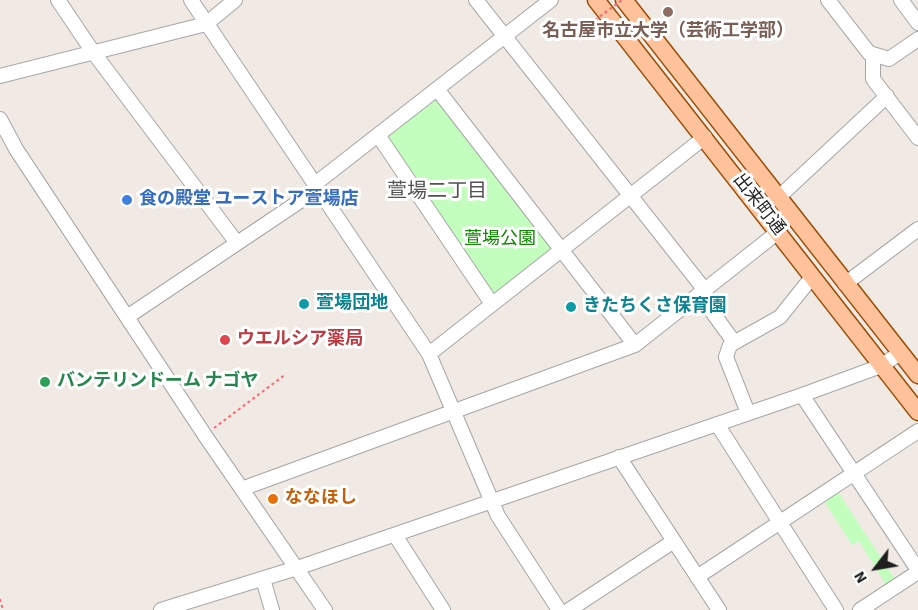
<!DOCTYPE html>
<html>
<head>
<meta charset="utf-8">
<style>
	body { margin:0 }
	#map { position:relative; width:918px; height:610px; overflow:hidden; background:#f1eae4; font-family:"Source Sans 3",sans-serif }
	canvas { display:block }
	.north { position:absolute; left:846px; top:538px; width:60px; height:60px; -webkit-text-stroke:4px #fff; paint-order:stroke; rotate:239deg; font-size:16px; font-weight:700; line-height:24px; text-align:center; color:#1f1f1f }
	.north::after { content:''; display:block; margin:auto; width:21px; height:27px; background:#1f1f1f; clip-path:polygon(50% 0,100% 100%,50% 72%,0 100%) }
</style>
</head>
<body>
<div id="map">
<canvas width="918" height="610"></canvas>
<div class="north">N</div>
</div>
<script>
const context = document.querySelector('canvas').getContext('2d');
context.lineJoin = 'round';
function fill(path, color) { context.fillStyle = color; context.fill(path, 'evenodd'); }
function stroke(path, color, width, dash) { context.strokeStyle = color; context.lineWidth = width; context.lineCap = dash ? 'butt' : 'round'; context.setLineDash(dash || []); context.stroke(path); }
function write(font, color, halo, rows, align = 'center') {
  context.font = font + ' "Source Sans 3","Noto Sans JP",sans-serif'; context.lineWidth = 6; context.setLineDash([]); context.textBaseline = 'middle'; context.strokeStyle = halo; context.fillStyle = color; for (const [text, x, y, turn = 0] of rows) {
    context.save(); context.translate(x, y); context.rotate((+turn || 0) * Math.PI / 180); context.textAlign = isNaN(turn) ? turn : align; if (halo) context.strokeText(text, 0, 0); context.fillText(text, 0, 0); context.restore();
  }
}
const park = new Path2D(`
	M433,99h4l114,148v5l-55,42 -5,-1 -102,-151v-9z
	M838,492l59,90 -9,6 -29,-47 -7,4 -28,-44z`);
const path = new Path2D(`
	M214,428l72,-54
	M0,599l3,11`);
const minor = new Path2D(`
	M58,0l35,52 144,191
	M191,0l238,354 69,162 61,94
	M476,0l228,289
	M828,0l41,53 20,6 29,-20
	M901,0l17,23
	M873,54v25l45,59
	M0,76l206,-52 29,-24
	M437,89l198,256
	M0,119l16,30 190,288 119,173
	M378,135l114,169
	M315,184l236,-184
	M779,197l108,-101
	M845,284l73,-55
	M699,294l35,48
	M127,317l191,-128
	M429,354l276,-217
	M802,395l116,175
	M748,413l-22,-56 4,-12 50,-28 32,-40
	M717,424l119,186
	M619,457l100,153
	M244,488l391,-143 143,-113
	M395,535l48,75
	M697,577l221,-146
	M263,579l9,31
	M161,610l136,-42 505,-173 79,-29 19,-13
	M569,610l105,-69
	M860,610l58,-38`);
const major = new Path2D(`
	M596,0l322,412
	M624,0l294,375`);
const pathBridge = new Path2D(`
	M595,20l27,-20`);
const markers = [
	[668,12,6,"#8d6e63"],
	[127,200,6,"#3f7fe0"],
	[304,304,6,"#0f9aa8"],
	[571,307,6,"#0f9aa8"],
	[225,340,6,"#e0444e"],
	[45,382,6,"#2e9e5b"],
	[273,499,6,"#e8710a"]
];
const educationNames = [
	["名古屋市立大学（芸術工学部）",668,32]
];
const shopNames = [
	["食の殿堂 ユーストア萱場店",139,200]
];
const streetNames = [
	["出来町通",758,205,52]
];
const parkNames = [
	["萱場公園",500,240]
];
const cultureNames = [
	["萱場団地",316,304],
	["きたちくさ保育園",583,307]
];
const healthNames = [
	["ウエルシア薬局",237,340]
];
const leisureNames = [
	["バンテリンドーム ナゴヤ",57,382]
];
const foodNames = [
	["ななほし",285,499]
];
const neighbourhoodNames = [
	["萱場二丁目",437,193]
];
fill(park, '#c4febe');
stroke(minor, '#a6a6a6', 16);
stroke(major, '#9a4b00', 19);
stroke(path, '#ff6773', 2, [3, 3]);
stroke(minor, '#fff', 14);
stroke(major, '#ffc29b', 16);
stroke(pathBridge, '#ff6773', 2, [3, 3]);
for (const [x, y, r, color] of markers) { const dot = new Path2D(); dot.arc(x, y, r, 0, 2 * Math.PI); context.fillStyle = color; context.fill(dot); stroke(dot, '#fff', 2); }
write('bold 18px', '#785e54', '#fff', educationNames);
write('bold 18px', '#366cbe', '#fff', shopNames, 'left');
write('18px', '#1f1f1f', '#fff', streetNames);
write('18px', '#0f8901', '#fff', parkNames);
write('bold 18px', '#0d838f', '#fff', cultureNames, 'left');
write('bold 18px', '#be3a42', '#fff', healthNames, 'left');
write('bold 18px', '#27864d', '#fff', leisureNames, 'left');
write('bold 18px', '#c56008', '#fff', foodNames, 'left');
write('20px', '#525252', '#fff', neighbourhoodNames);
</script>
</body>
</html>
